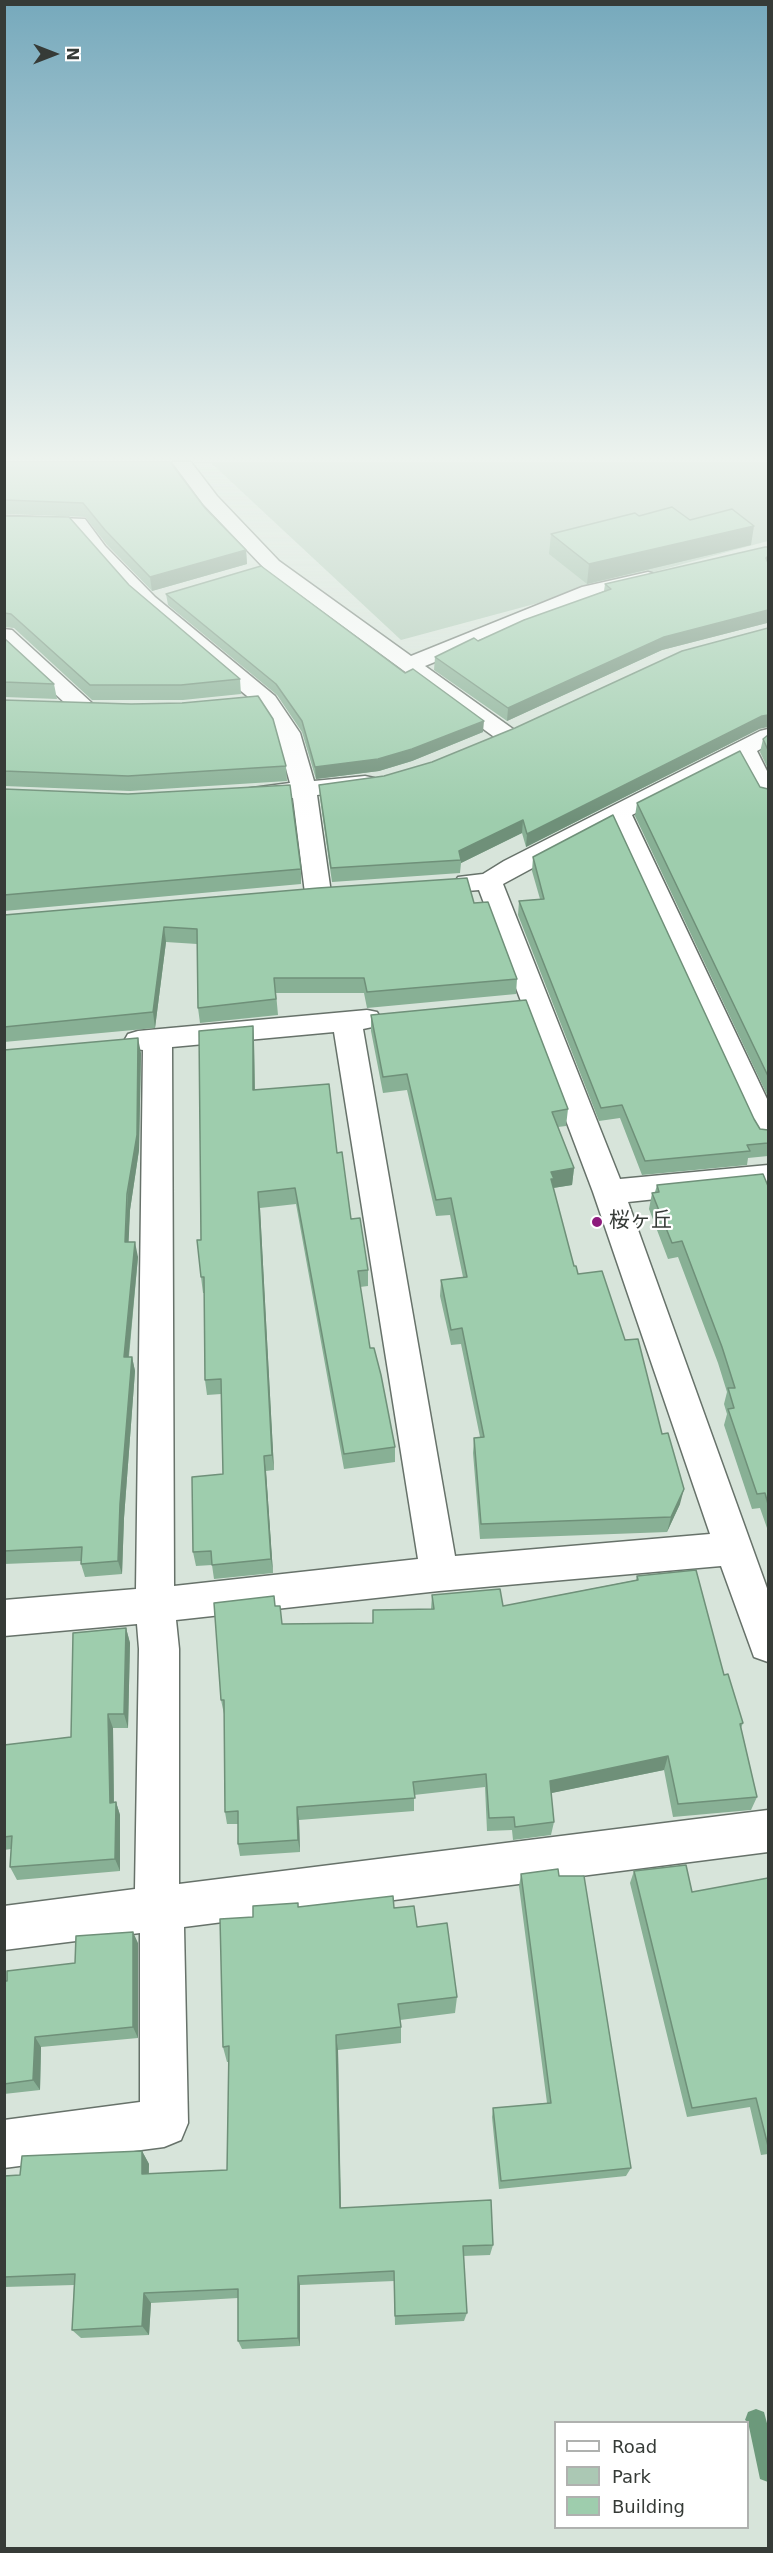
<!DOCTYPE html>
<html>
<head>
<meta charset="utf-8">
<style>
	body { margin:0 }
	#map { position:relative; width:773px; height:2553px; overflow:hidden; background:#d7e4da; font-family:"DejaVu Sans",sans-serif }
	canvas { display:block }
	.frame { position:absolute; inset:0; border:6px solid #363b37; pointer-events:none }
	.legend { position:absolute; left:554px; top:2421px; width:195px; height:108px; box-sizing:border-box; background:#fff; border:2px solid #afb1af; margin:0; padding:8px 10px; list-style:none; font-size:18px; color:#363b37 }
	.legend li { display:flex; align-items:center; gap:12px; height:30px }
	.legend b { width:30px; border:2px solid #afb1af }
	.north { position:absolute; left:24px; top:24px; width:60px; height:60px; -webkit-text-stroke:4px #fff; paint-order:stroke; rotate:90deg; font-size:16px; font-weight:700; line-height:24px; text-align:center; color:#363b37 }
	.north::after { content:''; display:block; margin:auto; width:21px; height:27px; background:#363b37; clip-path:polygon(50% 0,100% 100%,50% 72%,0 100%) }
</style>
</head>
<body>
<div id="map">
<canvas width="773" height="2553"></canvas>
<div class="frame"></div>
<ul class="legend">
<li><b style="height:8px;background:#fff"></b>Road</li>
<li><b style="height:16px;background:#abc8b4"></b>Park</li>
<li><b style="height:16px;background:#9ecdad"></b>Building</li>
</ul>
<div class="north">N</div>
</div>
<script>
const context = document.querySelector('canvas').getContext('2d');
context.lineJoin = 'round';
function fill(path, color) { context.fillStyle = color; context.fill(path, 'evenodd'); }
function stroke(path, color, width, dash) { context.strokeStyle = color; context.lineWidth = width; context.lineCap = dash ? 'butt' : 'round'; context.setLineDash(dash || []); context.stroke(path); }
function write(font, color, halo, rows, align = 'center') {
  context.font = font + ' "DejaVu Sans","Noto Sans JP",sans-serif'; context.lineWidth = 4.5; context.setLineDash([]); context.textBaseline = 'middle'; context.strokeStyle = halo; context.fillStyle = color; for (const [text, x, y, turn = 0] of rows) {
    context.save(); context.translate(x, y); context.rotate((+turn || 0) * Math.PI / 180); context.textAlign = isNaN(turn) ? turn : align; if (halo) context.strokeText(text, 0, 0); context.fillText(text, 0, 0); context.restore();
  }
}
const green = new Path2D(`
	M210,462h558v79l-367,99z`);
const stream = new Path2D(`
	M756,2409l8,3 4,15v55l-8,-3 -12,-57 -3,-2 3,-8z`);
const minor = new Path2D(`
	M172,462h19l26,34 62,65 132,95 171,-69 66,-15 7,2 3,4 -3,4 -60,14 -170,70 88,63 4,5 -4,5 -8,2 -8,-2 -232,-170 -62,-65z
	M4,516l81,3 20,27 50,51 120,99 25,37 14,48 51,-5 9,2 3,5 -3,5 -57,7 14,98 -4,6 -9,2 -9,-2 -4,-6 -12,-95 -47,4 -9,-2 -3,-5 3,-5 53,-7 -14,-50 -18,-28 -119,-98 -48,-53 -19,-25 -68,-1z
	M4,629l8,1 81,74 4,5 -4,5 -8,2 -8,-2 -73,-67z
	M768,729v16l-11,6 11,22v28l-9,-2 -21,-38 -106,54 136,286v42l-11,-3 -4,-8 -141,-307 -109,59 117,295 148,-14v22l-140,15 140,389v71l-14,-5 -33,-91 -282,25 -263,29 3,29v235l589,-74v42l-584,75 4,196 -7,17 -17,7 -160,21v-48l136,-18v-169l-136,17v-44l131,-17 4,-240 -2,-25 -133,12v-36l132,-11 7,-539 -15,-2 -4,-7 4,-7 10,-3 229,-21 10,2 4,7 -4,7 -14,3 92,527 255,-22 -117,-342 -114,-302 -12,1 -9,-2 -4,-6 4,-6 25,-3 21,-13 256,-130zM334,1032l84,527 -244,27 -2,-539z`);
const wall = new Path2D(`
	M4,462l201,46 41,42 1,14 -95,27 -45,-46 -22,-28 -81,-3z
	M4,516l125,69 111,94 1,15 -58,6h-91l-78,-72 -10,-1z
	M639,516l51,4 61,25 -164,39 -38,-30 2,-20z
	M768,547v77l-1,-1 -105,27 -155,71 -73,-51 1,-13 169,-66 1,-7z
	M166,594l317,138 -71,29 -33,10 -63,8 -14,-47 -25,-37 -109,-90z
	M4,638l50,46 3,15 -53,-2z
	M4,700l282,66 1,15 -157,10 -126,-5z
	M759,729l-233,118 -4,-14 -61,30 -1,10 -128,9 -12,-84 -1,-13z
	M768,735v34l-8,-17 3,-13z
	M760,787l8,2v308l-133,-281 2,-13z
	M4,789l297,80v15l-297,27z
	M533,857l221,262 6,10 8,1v26l-20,2 -1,7 -105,10 -22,-57 -21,3 -81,-206 1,-14 21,-2 -8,-28z
	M474,903l43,76 -1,15 -149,14 -3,-15h-88l2,22 -78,8 -2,-15 -1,-64 -31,-2 -11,86 -151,14v-127z
	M371,1015l197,94 -2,17 -8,1 16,41 -2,17 -19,3 21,78 4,8 47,66 55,164 -13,28 -187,7 -7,-86 1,-15 6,-1 -19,-93 -10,1 -11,-49 1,-16 22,-3 -13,-62 -14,1 -29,-126 -24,3 -12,-62z
	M253,1026l1,16 1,48 82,63 14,66 17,51v16l-8,1 10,61 25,99v15l-51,7 -48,-265 -36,4 14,262 -8,1 7,102 -59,6 -2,-14 -16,1 -3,-14 30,-78 -2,-80 -14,1 -2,-15 -1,-87h-1l-2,-16v-37z
	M4,1050l137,3 -2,97 -9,60 -2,32 10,15 -9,100h3l3,14 -11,147 -2,56 -37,3 -4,-13v-3l-77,3z
	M657,1185l111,1v342h-1l-7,-20 -8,1 -28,-84 3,-11 -3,-10 3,-12 -9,-29 -40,-106 -10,2 -19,-50 3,-16 3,-1z
	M637,1576l87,99 19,48 -2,5 16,69 -6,13 -78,7 -9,-47 -113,23 3,29 -3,13 -38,5 -1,-10 -25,1 -2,-44 -71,8v16l-115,9 1,32 -60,4 -2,-12v-20h-11l-2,-12 -1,-98 -3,-14 54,-94 7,18 91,-1 58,-14 1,-14 71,11 133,-26z
	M126,1628l4,15 -2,85h-15l1,74h2l4,13v56l-103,9 -7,-13 1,-18 -7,1v-105l67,-8z
	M634,1871l58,21 76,-14v276l-7,1 -11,-48 -63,10 -57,-234z
	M521,1874l38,2 72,292 -5,8 -127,13 -7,-72 1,-9 54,-5 -28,-217z
	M298,1907l96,1 23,19 40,70 -2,16 -55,7 1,7v16l-63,7 3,158 152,37 -3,10 -27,1 4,57 -3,8 -69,4 -1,-44 -94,4v61l-58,3 -4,-8v-43l-87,5 -2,32 -68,3 -9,-8 2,-45 -70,2v-111l16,-1 122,-24 7,13v10l78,-4 2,-108h-2l-4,-15 30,-130z
	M138,1943v95l-97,9 -1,43 -36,4v-113l71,-18z`);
const shadedWall = new Path2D(`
	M754,526l-3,19 -164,39 2,-20z
	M246,550l1,14 -95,27 -2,-14z
	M768,610l-1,13 -105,27 -155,71 1,-13 156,-71z
	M768,715v12l-9,2 -233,118 1,-13 235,-118z
	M484,721l-1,11 -71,29 -33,10 -63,8 -1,-12z
	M523,820l-1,13 -61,30v-3l-2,-9z
	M164,927l2,15 -11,86 -2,-16z
	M253,1026l1,16 1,64 -2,-16z
	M138,1038l3,15 -2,97 -9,60 -2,47 -3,-15z
	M574,1168l-2,17 -19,3 -1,7 -1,-23z
	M258,1192l2,16 14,262 -2,-15z
	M135,1242l3,15 -11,115 -3,-15z
	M132,1357l3,14 -11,147 -2,56 -4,-13 2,-57z
	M264,1456l2,15 7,102 -2,-14z
	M684,1489l-4,15 -13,28 4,-15z
	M126,1628l4,15 -2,85 -4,-14z
	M108,1714l5,14 1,88 -4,-13z
	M668,1756l-4,14 -117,24 3,-13z
	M116,1802l4,13v56l-5,-12z
	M297,1807l2,13 1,32 -2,-12z
	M133,1932l5,11v95l-5,-11z
	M336,2035l2,15 3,169 -1,-11z
	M35,2037l6,10 -1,43 -7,-10z
	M142,2151l7,13 -1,23 -6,-13z
	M298,2276l2,9v61l-2,-8z
	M144,2293l7,10 -2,32 -7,-9z`);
const building = new Path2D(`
	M4,462h166l35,46 41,42 -96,27 -45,-47 -22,-27 -79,-3z
	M672,507l18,13 42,-11 22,17 -165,38 -38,-30 84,-21 4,3z
	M4,516l65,1 60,68 111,94 -59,6h-91l-79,-71 -7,-1z
	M765,547h3v9l-2,2 2,5v47l-104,27 -156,71 -73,-51 39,-19 4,3 46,-21 87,-31 -6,-5z
	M261,566l144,107 8,-4 71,52 -72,28 -34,10 -63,8 -13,-46 -26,-37 -110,-90z
	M768,628v87l-6,1 -235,118 -4,-14 -64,31 2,9 -130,8 -12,-83 65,-9 48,-14 83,-34 167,-77z
	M4,638l50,46 -50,-2z
	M258,696l15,23 13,47 -158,10 -124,-5v-71l127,4 51,-1z
	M768,735v15l-5,-11z
	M740,751l20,36 8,2v287l-131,-273z
	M290,785l11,84 -297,26v-106l124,5z
	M613,815l141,304 6,10 8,1v13l-21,2 3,6 -105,10 -23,-56 -21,3 -82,-207 25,-2 -11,-42z
	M467,878l7,25 14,-1 29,77 -150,13 -3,-14h-90l2,21 -78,9 -1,-79 -33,-2 -11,85 -149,15v-112l314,-27z
	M526,1000l42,109 -16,3 22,56 -23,4 3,7h-3l23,87h2l2,8 24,-3 23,69 13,-1 24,95 6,-1 16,56 -13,28 -190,7 -7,-86 10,-1 -22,-109 -11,2 -10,-50 26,-3 -16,-79 -15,2 -29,-126 -24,3 -12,-62z
	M253,1026v64l76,-6 8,69 5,-1 9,67 9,-1 8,52 -10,1 12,77h4l7,27 14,72 -51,7 -49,-266 -37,4 14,263 -8,1 7,103 -59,6 -1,-14 -18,1 -1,-75 31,-3 -2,-95 -16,1 -1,-103h-3l-4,-37h4l-2,-209z
	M138,1038l-1,97 -10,59 -2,48h10l-11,115h8l-12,147 -2,57 -37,3 1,-17 -78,4v-501z
	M763,1174l5,12v318l-3,-11 -8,1 -29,-85 6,-1 -6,-20h7l-13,-41 -40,-106 -10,2 -20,-50 7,-1 -2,-7z
	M696,1570l28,105 4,-1 15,49 -3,1 17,73 -79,7 -10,-48 -118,25 4,41 -39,5 -1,-10 -25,1 -3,-44 -73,8 2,16 -118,9 1,33 -60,4v-33l-13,1 -1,-112h-3l-7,-97 60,-7 1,10h5l2,18 91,-1v-13l61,-1 -2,-14 68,-6 3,17 135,-26 -1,-4z
	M126,1628l-2,86h-16l2,89 6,-1 -1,57 -105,8 2,-31 -8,1v-92l67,-8 2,-104z
	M686,1865l6,27 76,-14v268l-12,-48 -64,10 -58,-237z
	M558,1869l1,7h25l47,292 -130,13 -8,-73 58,-5 -30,-229z
	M393,1896l1,12 20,-2 3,21 30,-4 10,74 -59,7 3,23 -65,8 4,173 151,-8 2,45 -30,1 4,67 -72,3 -1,-45 -96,5v62l-60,3v-52l-94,4 -2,33 -70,4 3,-56 -71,3v-101l16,-1 2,-19 120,-5v23l85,-4 2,-124 -6,1 -3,-128 33,-2v-11l45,-3v4z
	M133,1932v95l-98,10 -2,43 -29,4v-103h3v-10l68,-8 1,-27z`);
const markers = [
	[597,1222,6,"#8d1a7c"]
];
const poiNames = [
	["桜ヶ丘",609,1222]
];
fill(green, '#abc8b4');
fill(stream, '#6c997b');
stroke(minor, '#67726a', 3);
fill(minor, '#fff');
fill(wall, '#88b095');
fill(shadedWall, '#6f9079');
fill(building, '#9ecdad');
stroke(building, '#6f9079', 1.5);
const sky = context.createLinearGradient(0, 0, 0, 820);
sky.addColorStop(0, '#76a9bc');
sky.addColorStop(0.56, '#edf3ee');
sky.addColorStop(1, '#edf3ee00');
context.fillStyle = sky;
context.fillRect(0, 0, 773, 820);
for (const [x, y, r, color] of markers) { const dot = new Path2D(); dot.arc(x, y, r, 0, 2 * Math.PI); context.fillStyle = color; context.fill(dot); stroke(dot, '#fff', 2); }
write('21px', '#363b37', '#fff', poiNames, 'left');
</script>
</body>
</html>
